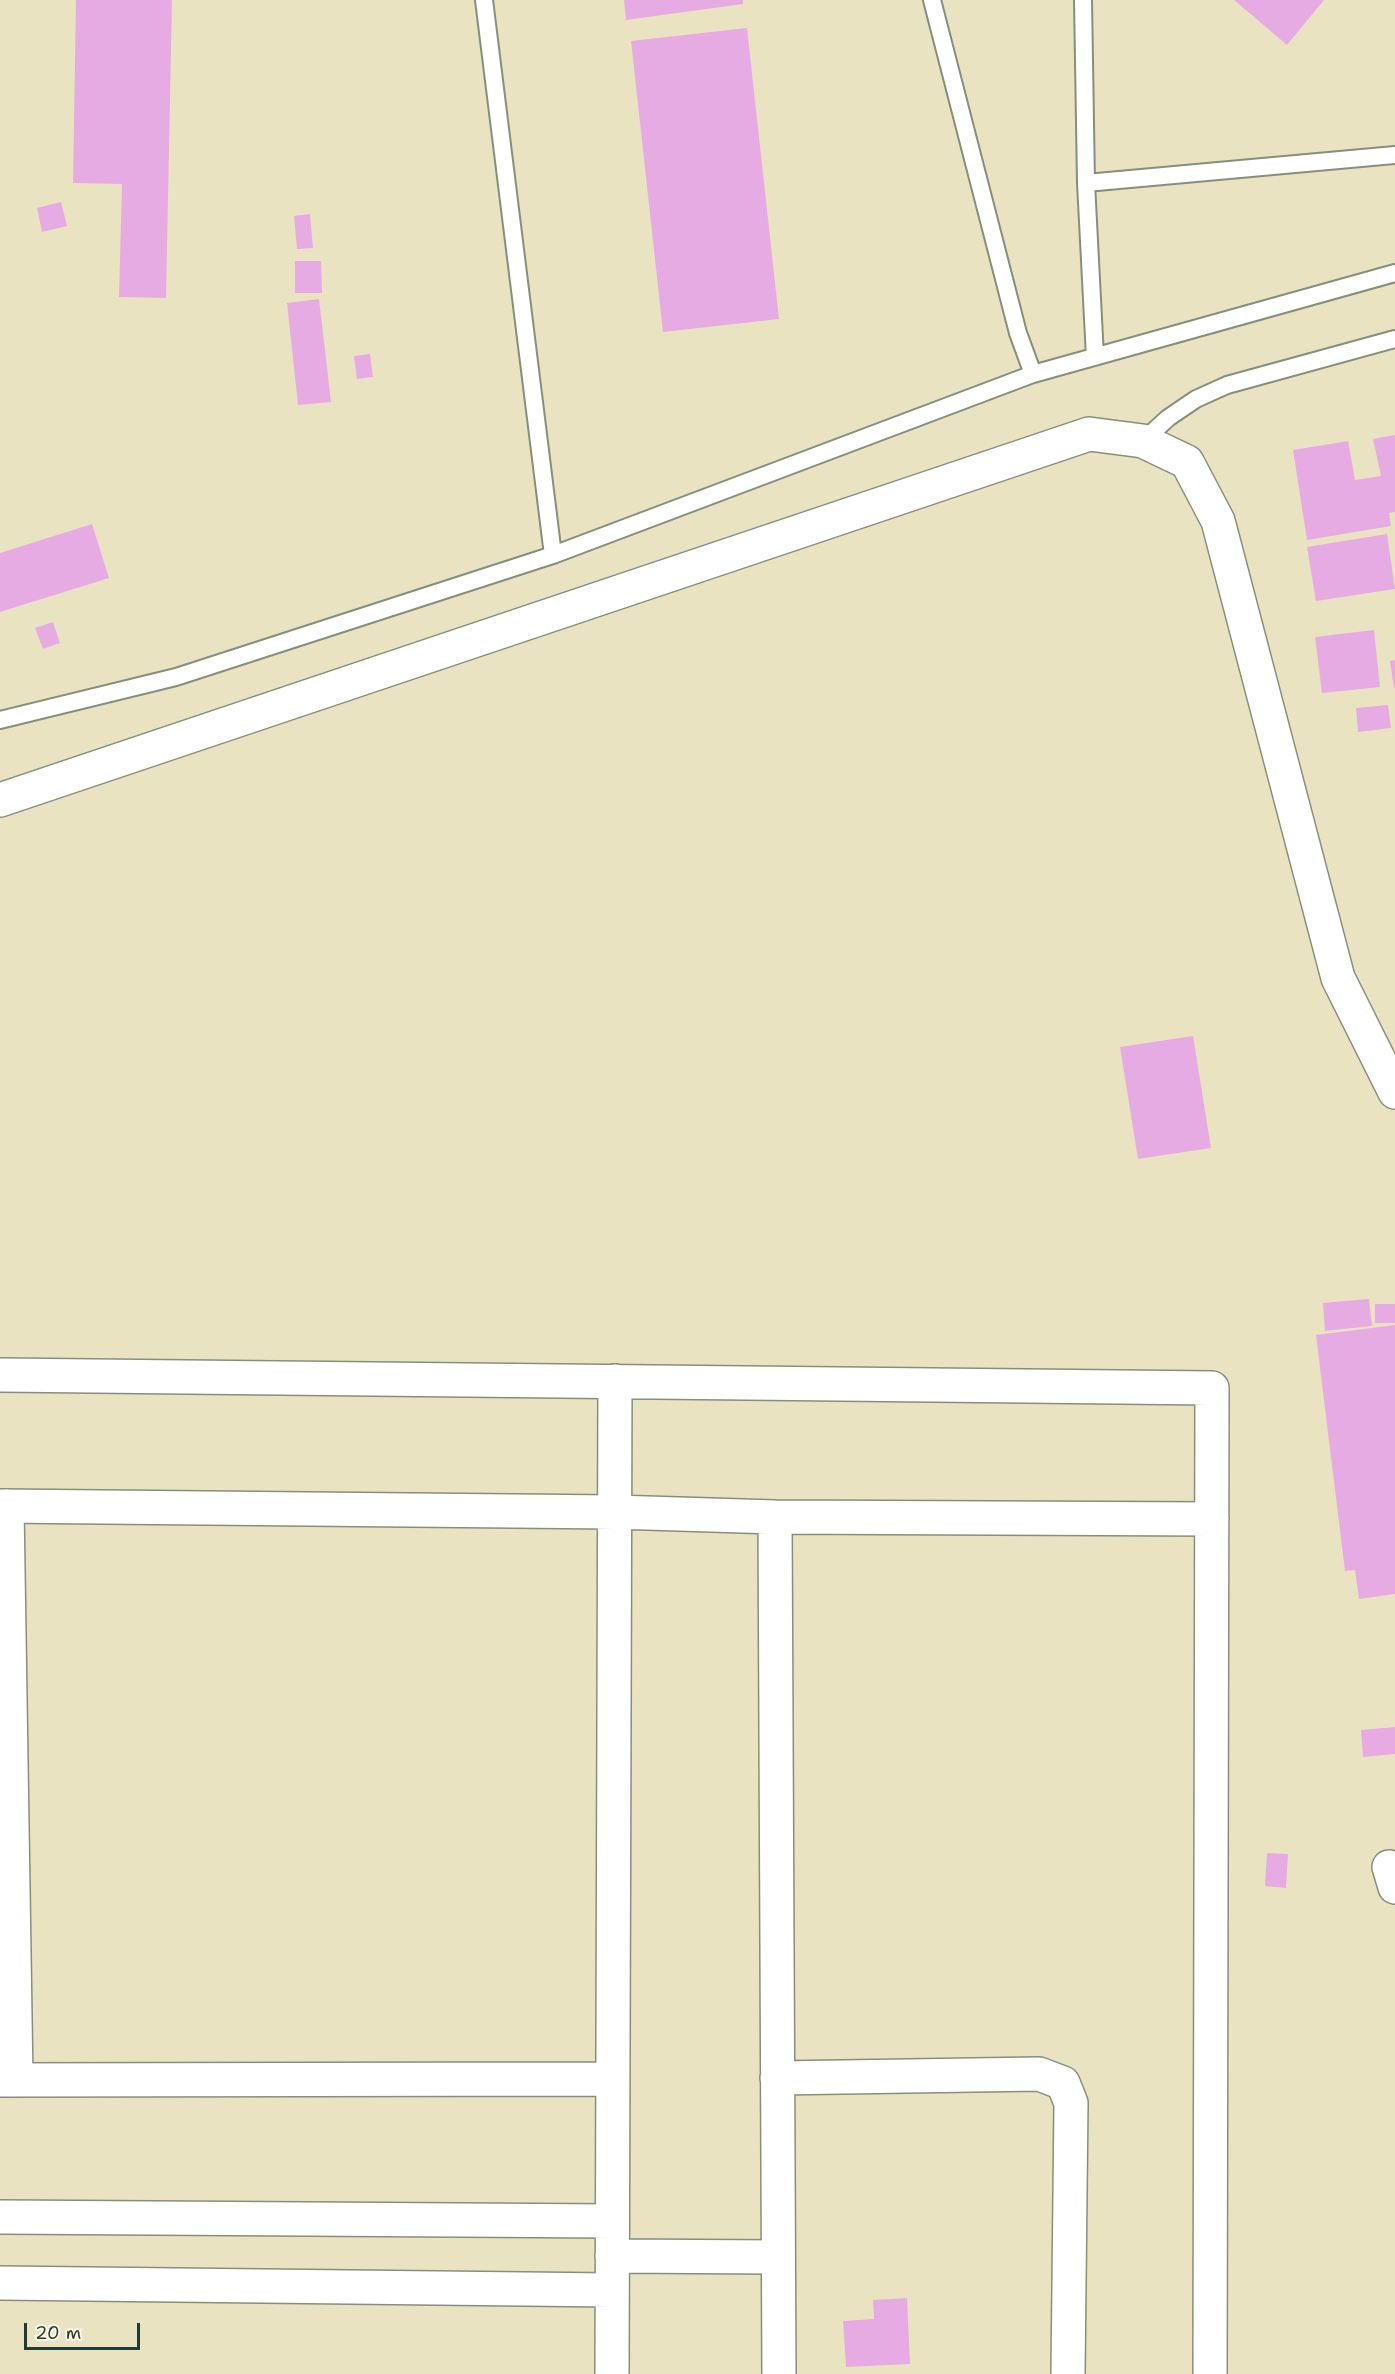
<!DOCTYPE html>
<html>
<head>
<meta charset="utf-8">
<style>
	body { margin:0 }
	#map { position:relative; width:1395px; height:2374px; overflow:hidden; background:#eae3c2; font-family:"Shantell Sans",sans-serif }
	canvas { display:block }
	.scale { position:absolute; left:24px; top:2323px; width:116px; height:27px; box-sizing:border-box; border:3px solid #1f3d34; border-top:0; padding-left:8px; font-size:18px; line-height:21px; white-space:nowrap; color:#1f3d34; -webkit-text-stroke:4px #fcf5e5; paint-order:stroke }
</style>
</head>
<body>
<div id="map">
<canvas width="1395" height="2374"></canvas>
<div class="scale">20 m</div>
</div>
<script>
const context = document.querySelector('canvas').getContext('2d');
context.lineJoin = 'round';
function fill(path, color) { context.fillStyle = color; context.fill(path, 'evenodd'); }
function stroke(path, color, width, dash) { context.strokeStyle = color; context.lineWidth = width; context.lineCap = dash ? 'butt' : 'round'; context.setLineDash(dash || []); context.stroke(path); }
const building = new Path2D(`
	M76,0h96l-6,298 -47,-1 3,-113 -49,-1z
	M624,0h119v4l-117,16z
	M1234,0h90l-37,45z
	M747,28l32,291 -116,13 -32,-291z
	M61,202l6,24 -25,6 -5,-24z
	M310,214l3,34 -16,1 -3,-33z
	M295,261h26l1,32h-27z
	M319,299l12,103 -33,3 -11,-102z
	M370,354l3,23 -16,2 -3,-23z
	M1395,435v77l-6,1 2,13 -84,14 -14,-90 55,-9 7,39 26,-4 -8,-37z
	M92,524l17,54 -109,34v-59z
	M1387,534l8,55 -79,12 -9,-54z
	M53,622l7,21 -17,6 -8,-21z
	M1374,630l6,57 -58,6 -7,-56z
	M1395,660v28h-1l-4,-27z
	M1388,705l3,23 -33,4 -2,-24z
	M1193,1036l18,112 -73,11 -18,-112z
	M1369,1299l3,27 -47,5 -2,-28z
	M1375,1304h20v19h-20z
	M1395,1325v269l-36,5 -4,-29 -10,1 -29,-236z
	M1395,1727v27l-32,3 -2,-27z
	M1267,1853l21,1 -2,34 -21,-2z
	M907,2298l3,66 -64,3 -3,-46 31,-2 -1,-19z`);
const service = new Path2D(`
	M484,0l69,555
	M932,0l86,333 15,41 362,-101
	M1083,0l3,183 9,174
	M1086,183l309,-28
	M1143,441l25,-23 28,-19 31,-14 168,-46
	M0,720l176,-43 377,-122 480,-181`);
const minor = new Path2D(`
	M0,800l1089,-366 54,7 44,21 31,59 120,457 57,114
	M0,1375l1212,13 -2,986
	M0,1506l615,6 160,5 437,2
	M7,1506l9,574
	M775,1517l4,857
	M1389,1867l6,20
	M777,2078l262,-4 24,9 8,20 -3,271
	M0,2080l612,-1
	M0,2217l612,4
	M612,2256l166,1
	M0,2283l612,7
	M612,2374l3,-993`);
fill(building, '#e7abe4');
stroke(service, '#84907b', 20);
stroke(minor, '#84907b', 36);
stroke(service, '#fff', 16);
stroke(minor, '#fff', 33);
</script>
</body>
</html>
